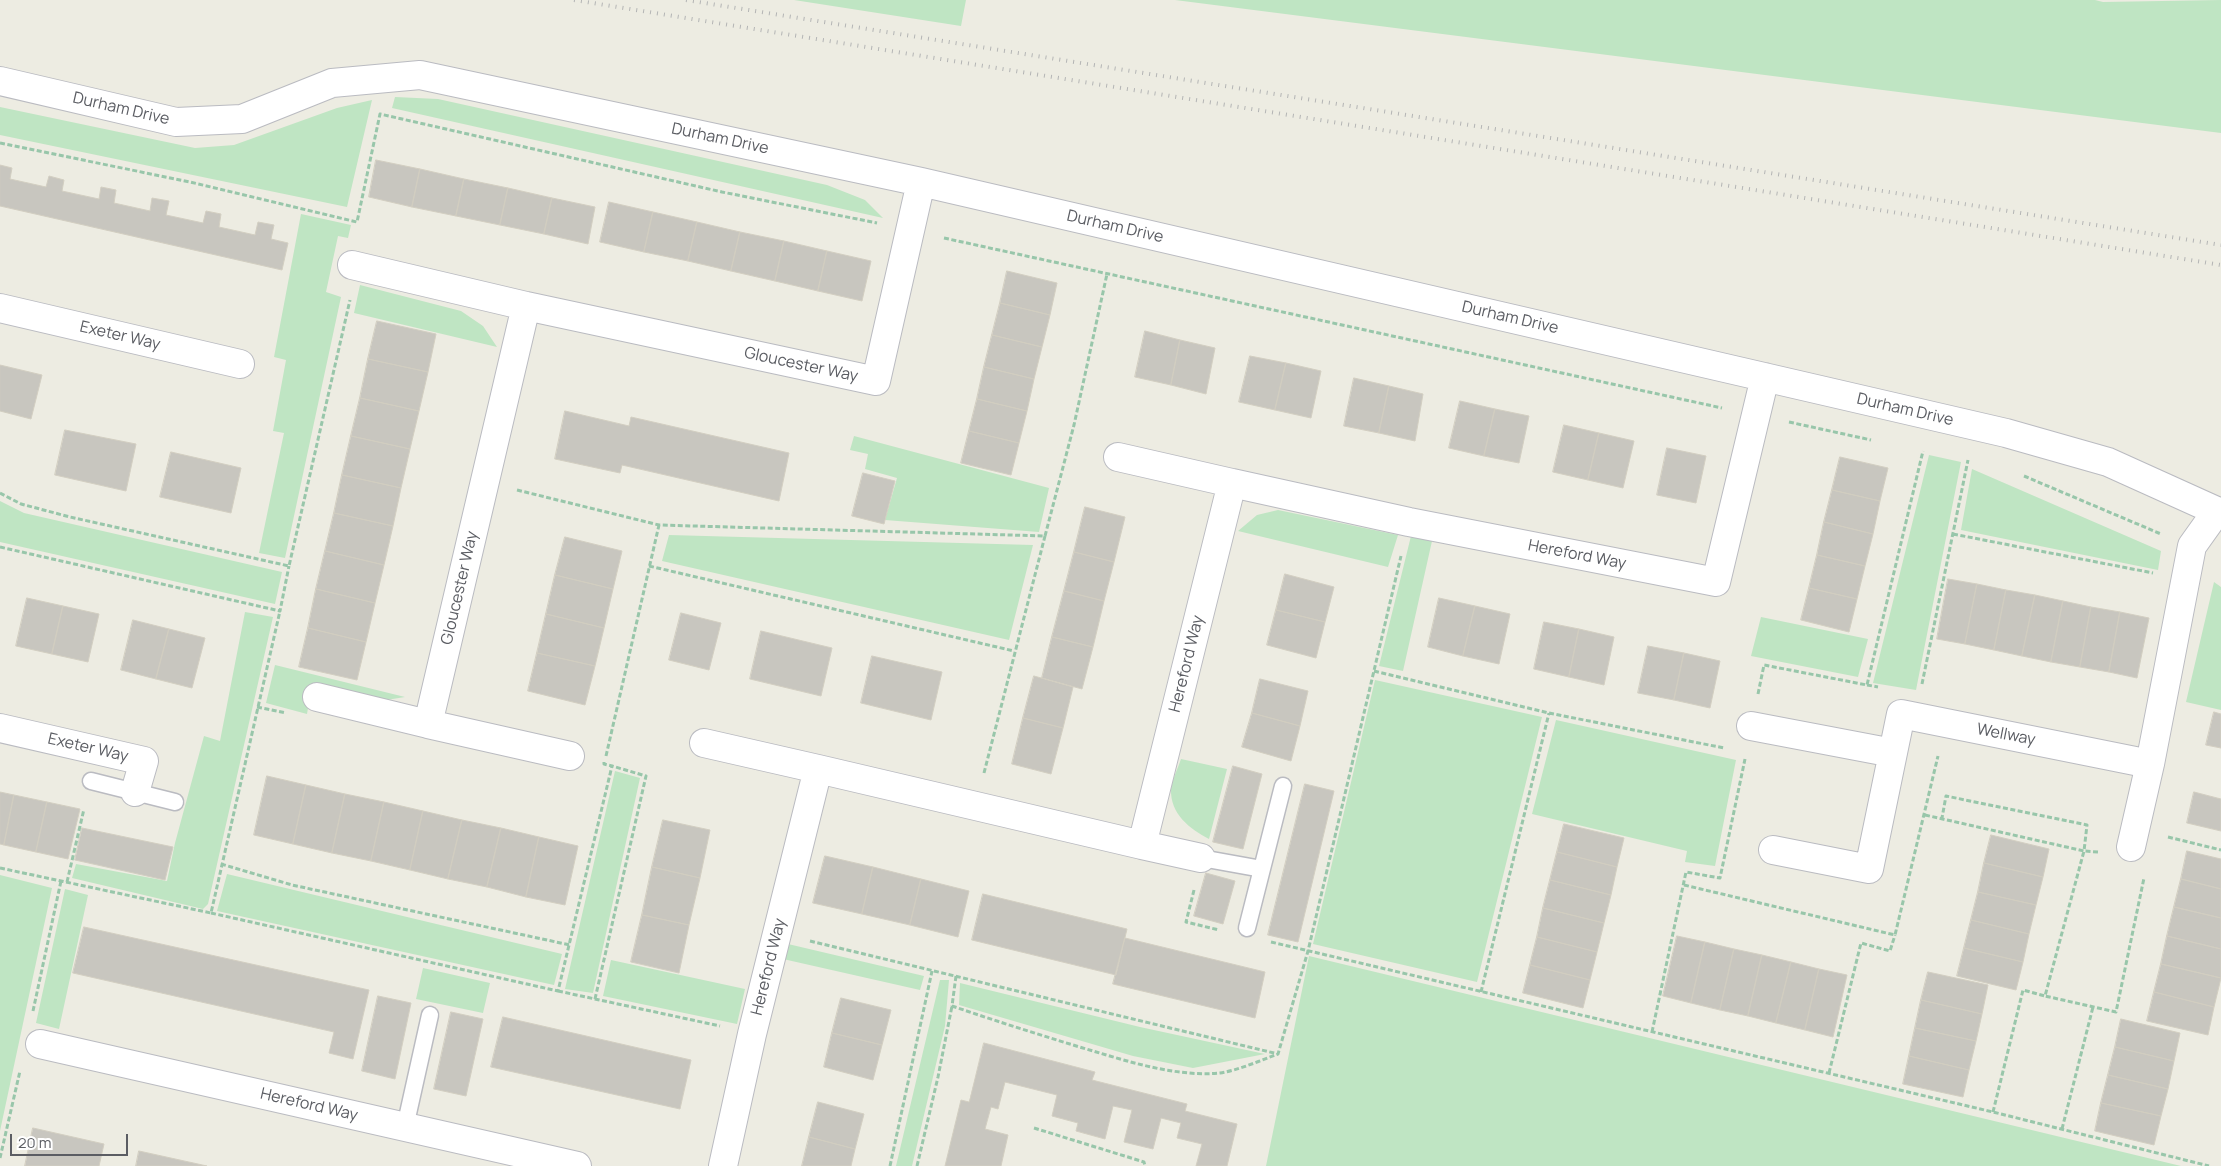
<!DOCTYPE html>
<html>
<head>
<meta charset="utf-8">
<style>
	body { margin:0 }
	#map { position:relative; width:2221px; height:1166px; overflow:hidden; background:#edece2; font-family:Manrope,sans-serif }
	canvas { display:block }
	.scale { position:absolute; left:10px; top:1134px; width:118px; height:22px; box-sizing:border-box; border:2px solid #5b5d63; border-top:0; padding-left:6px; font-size:15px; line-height:18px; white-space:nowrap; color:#5b5d63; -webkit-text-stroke:4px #fff; paint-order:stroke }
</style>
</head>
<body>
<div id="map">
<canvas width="2221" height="1166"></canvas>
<div class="scale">20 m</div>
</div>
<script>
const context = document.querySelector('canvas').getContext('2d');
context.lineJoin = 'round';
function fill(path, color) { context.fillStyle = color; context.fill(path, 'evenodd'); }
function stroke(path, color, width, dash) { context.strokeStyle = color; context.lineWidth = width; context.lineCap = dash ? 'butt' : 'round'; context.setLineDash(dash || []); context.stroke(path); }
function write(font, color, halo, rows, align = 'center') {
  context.font = font + ' Manrope,sans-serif'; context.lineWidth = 4.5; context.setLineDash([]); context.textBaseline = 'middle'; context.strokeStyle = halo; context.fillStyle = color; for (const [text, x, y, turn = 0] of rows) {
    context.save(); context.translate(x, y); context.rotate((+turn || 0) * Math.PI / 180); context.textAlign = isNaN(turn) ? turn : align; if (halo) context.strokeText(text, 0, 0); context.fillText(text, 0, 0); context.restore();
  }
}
const green = new Path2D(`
	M794,0h172l-5,26z
	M1175,0h920l8,2 118,-2v133z
	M395,97l43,2 389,86 38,15 18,18 -491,-110z
	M372,100l-25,107 -347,-72v-28l195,41 39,-3 103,-37z
	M301,214l50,11 -3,13 -10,-2 -12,56 15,5 -56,261 -26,-5 25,-120 -11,-2 13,-71 -12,-3z
	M360,285l101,26 22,15 14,21 -143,-34z
	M854,436l195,52 -10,44 -154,-12 12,-42 -32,-9 3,-15 -18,-4z
	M1929,455l32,7 -45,228 -43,-7z
	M1972,469l189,82 -3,19 -197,-40z
	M0,501l24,12 258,59 -7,32 -275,-62z
	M1278,510l120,25 -10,32 -150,-36 19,-16z
	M669,535l364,10 -24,95 -347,-79z
	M1411,536l21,5 -29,130 -24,-5z
	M2214,582l7,5v123l-35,-8z
	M245,612l28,5 -65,287 -5,5 -131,-31 4,-14 91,17 8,-38 29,-107 16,5z
	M1761,617l107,22 -10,38 -107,-21z
	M275,665l130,32 -25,4 -68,-17 -5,30 -41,-11z
	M1375,680l167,37 -65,265 -164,-38z
	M1556,720l180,40 -21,106 -30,-4 2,-11 -155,-37z
	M1181,759l46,10 -18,70c-19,-10 -39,-25 -38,-50 1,-9 7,-21 10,-30z
	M615,771l25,7 -47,215 -28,-4z
	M227,874l335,80 -8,31 -337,-74z
	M0,875l52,13 -52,243z
	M65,889l23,6 -29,134 -23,-6z
	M788,944l136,32 -4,14 -137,-31z
	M1309,956l872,210h-915z
	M611,960l134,29 -8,35 -134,-28z
	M423,968l67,15 -7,30 -67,-14z
	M940,980h9l-4,46 -33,140h-16z
	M960,983l180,44 125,27 -72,14 -60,-12 -174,-51z`);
const building = new Path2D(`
	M376,160l44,9 -8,38 -43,-10z
	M0,165l12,3 -2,11 36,8 3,-11 15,4 -2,11 37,8 2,-12 15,3 -2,13 36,8 2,-13 17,3 -3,14 37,8 3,-12 15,3 -2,13 36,8 3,-13 16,3 -3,14 17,4 -6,27 -282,-64z
	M420,169l44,10 -8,37 -44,-9z
	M464,179l44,9 -8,37 -44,-9z
	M508,188l44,10 -8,36 -44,-9z
	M552,198l43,9 -7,37 -44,-10z
	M609,202l44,10 -9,40 -44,-10z
	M653,212l44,10 -9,39 -44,-9z
	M697,222l43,10 -9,39 -43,-10z
	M740,232l44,9 -9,40 -44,-10z
	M784,241l43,10 -9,40 -43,-10z
	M827,251l44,10 -9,40 -44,-10z
	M1007,271l50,12 -7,32 -50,-12z
	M1000,303l50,12 -8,32 -50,-12z
	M377,321l59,13 -8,38 -60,-13z
	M1145,331l35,9 -9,45 -36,-8z
	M992,335l50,12 -8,32 -50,-12z
	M1180,340l35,8 -9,46 -35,-9z
	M1250,356l36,7 -11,47 -36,-8z
	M368,359l60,13 -9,39 -59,-13z
	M1286,363l35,8 -10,47 -36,-8z
	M0,365l42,10 -11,44 -31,-8z
	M984,367l50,12 -7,32 -50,-12z
	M1354,378l35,8 -10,47 -35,-7z
	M1389,386l34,8 -8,47 -36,-8z
	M360,398l59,13 -9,38 -59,-13z
	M977,399l50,12 -8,32 -50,-12z
	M1460,401l35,8 -11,47 -35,-8z
	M1495,409l34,7 -10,47 -35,-7z
	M565,411l64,15 2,-9 158,36 -10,48 -157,-36 -2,8 -65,-14z
	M1564,425l35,8 -11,47 -35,-8z
	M65,430l71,14 -10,47 -71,-16z
	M969,431l50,12 -8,32 -50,-12z
	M1599,433l35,8 -11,47 -35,-8z
	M351,436l59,13 -9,39 -59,-13z
	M1667,448l39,8 -10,47 -39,-8z
	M171,452l70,16 -10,45 -71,-16z
	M1840,457l48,11 -8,33 -48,-11z
	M863,473l32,8 -11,43 -32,-8z
	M342,475l59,13 -8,38 -59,-13z
	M1832,490l48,11 -7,33 -49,-12z
	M1085,507l40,10 -11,45 -40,-10z
	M334,513l59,13 -9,39 -59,-14z
	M1824,522l49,12 -8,32 -48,-11z
	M565,537l57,14 -9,38 -58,-14z
	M325,551l59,14 -9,38 -59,-14z
	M1074,552l40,10 -10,39 -40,-10z
	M1817,555l48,11 -8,33 -48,-11z
	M1285,574l49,13 -9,35 -49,-12z
	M555,575l58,14 -9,39 -58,-14z
	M1948,579l29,5 -12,60 -28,-5z
	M1977,584l29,6 -12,60 -29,-6z
	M1809,588l48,11 -8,33 -48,-12z
	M316,589l59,14 -9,39 -58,-14z
	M2006,590l29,5 -13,61 -28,-6z
	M1064,591l40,10 -11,46 -41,-10z
	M2035,595l28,6 -12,61 -29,-6z
	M27,598l36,8 -11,48 -36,-8z
	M1439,598l36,8 -12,50 -35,-9z
	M2063,601l28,6 -11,60 -29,-5z
	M63,606l36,8 -11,48 -36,-8z
	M1475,606l35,8 -11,50 -36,-8z
	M2091,607l29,5 -11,60 -29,-5z
	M1276,610l49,12 -9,36 -49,-13z
	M2120,612l29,6 -12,60 -28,-6z
	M681,613l40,10 -12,47 -40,-10z
	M546,614l58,14 -9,38 -58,-13z
	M133,620l36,9 -13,50 -35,-9z
	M1544,622l35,7 -10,48 -35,-8z
	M308,628l58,14 -9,38 -58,-13z
	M169,629l36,9 -13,50 -36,-9z
	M1579,629l35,8 -10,48 -35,-8z
	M761,631l71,17 -11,48 -71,-17z
	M1052,637l41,10 -11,42 -40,-11z
	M1648,646l36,7 -10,47 -36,-7z
	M537,653l58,13 -10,39 -57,-14z
	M1684,653l36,8 -10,47 -36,-8z
	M872,656l70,16 -11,48 -70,-17z
	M1034,676l39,11 -10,41 -40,-10z
	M1260,679l48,12 -8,35 -48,-13z
	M2214,712l7,2v34l-15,-3z
	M1252,713l48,13 -9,35 -49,-14z
	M1023,718l40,10 -12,46 -39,-10z
	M1233,766l29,8 -19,75 -30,-7z
	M267,776l39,9 -13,59 -39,-9z
	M1305,784l29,7 -36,151 -30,-7z
	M306,785l39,9 -13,59 -39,-9z
	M0,792l14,3 -10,50 -4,-1z
	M2194,792l27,7v32l-34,-8z
	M345,794l39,8 -13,59 -39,-8z
	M14,795l33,7 -11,50 -32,-7z
	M47,802l33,7 -12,50 -32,-7z
	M384,802l39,9 -13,59 -39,-9z
	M423,811l39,9 -14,59 -38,-9z
	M462,820l39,8 -14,59 -39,-8z
	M663,820l47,10 -10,48 -48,-11z
	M1564,824l60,14 -7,29 -60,-15z
	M82,828l91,19 -8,33 -90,-20z
	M501,828l38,9 -13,60 -39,-10z
	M1991,835l58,14 -6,28 -59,-14z
	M539,837l39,9 -13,59 -39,-8z
	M2187,851l34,8v30l-40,-10z
	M1557,852l60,15 -6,28 -61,-15z
	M825,856l48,11 -11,47 -49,-11z
	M1984,863l59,14 -7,28 -58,-13z
	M652,867l48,11 -11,47 -47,-10z
	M873,867l48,12 -11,46 -48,-11z
	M1206,873l29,8 -12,43 -29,-8z
	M921,879l48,12 -11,46 -48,-12z
	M2181,879l40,10v29l-47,-11z
	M1550,880l61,15 -7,28 -61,-15z
	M1978,892l58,13 -7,29 -58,-14z
	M983,894l144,35 -11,46 -144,-35z
	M2174,907l47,11v31l-54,-13z
	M1543,908l61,15 -7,29 -60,-15z
	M642,915l47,10 -10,48 -48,-11z
	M1971,920l58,14 -6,28 -59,-14z
	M84,927l285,63 -16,69 -24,-6 5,-21 -261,-59z
	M1677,936l28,6 -14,61 -28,-7z
	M2167,936l54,13v29l-60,-14z
	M1537,937l60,15 -7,28 -60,-15z
	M1125,938l140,34 -10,46 -142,-34z
	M1705,942l29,7 -14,61 -29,-7z
	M1964,948l59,14 -7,28 -59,-14z
	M1734,949l28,6 -14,61 -28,-6z
	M1762,955l29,7 -15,61 -28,-7z
	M1791,962l28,7 -14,61 -29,-7z
	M2161,964l60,14 -7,29 -60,-15z
	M1530,965l60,15 -7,28 -60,-15z
	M1819,969l28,6 -14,62 -28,-7z
	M1928,972l60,13 -6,29 -61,-14z
	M2154,992l60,15 -6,28 -61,-14z
	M378,996l33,7 -16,76 -33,-8z
	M841,998l50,12 -9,35 -50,-12z
	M1921,1000l61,14 -6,27 -61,-13z
	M451,1012l32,7 -17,77 -32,-7z
	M503,1017l188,43 -11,49 -189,-42z
	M2121,1019l59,14 -6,28 -59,-14z
	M1915,1028l61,13 -7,29 -60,-14z
	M832,1033l50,12 -9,35 -49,-13z
	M984,1043l111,29 -3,8 95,24 -2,7 52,13 -10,42h-31l6,-22 -25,-6 4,-15 -20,-5 -8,31 -29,-7 8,-32 -19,-4 -8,33 -29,-8 2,-8 -26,-7 5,-21 -52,-13 -7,27 -7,-2 -6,22 23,6 -7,31h-56l16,-66 8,2z
	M2115,1047l59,14 -6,28 -60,-14z
	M1909,1056l60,14 -6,27 -60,-13z
	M2108,1075l60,14 -7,27 -60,-13z
	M818,1102l46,12 -9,35 -46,-12z
	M2101,1103l60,13 -7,29 -59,-14z
	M33,1128l71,16 -5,22h-74z
	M809,1137l46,12 -4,17h-49z
	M139,1151l68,15h-71z`);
const path = new Path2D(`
	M0,143l190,39 167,40 23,-108 342,78 155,31
	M944,238l778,170
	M1789,422l82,18
	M2024,476l137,58
	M517,490l142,35 386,11 29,-111 33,-151
	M0,493l21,11 49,13 219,49 61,-266
	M1953,534l200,39
	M0,547l280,64 9,-45
	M649,566l365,85
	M1374,671l175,42 175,35
	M1922,684l46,-224
	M1867,685l11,2
	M1758,694l6,-29 103,20 56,-234
	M257,707l29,6
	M606,756l53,-231
	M984,773l61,-237
	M1925,815l159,36 3,-26 -141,-29 -4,22
	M2168,837l53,13
	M2098,852l-14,-1 -39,145 71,16 28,-134
	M221,864l71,21 278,60
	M0,868l211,45 69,-302
	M67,882l17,-73
	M1684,885l211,50 43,-179
	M1194,890l-8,32 33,8
	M211,913l347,78 54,-225 -8,-2v-2
	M810,941l468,113 30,-103 93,-395
	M1271,942l722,170 216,54
	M956,976l-4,30c47,16 94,31 141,45 40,12 85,26 127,22 19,-3 39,-12 58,-19
	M558,991l162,35
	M1481,992l68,-279
	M595,999l51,-223 -34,-10
	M33,1011l28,-130
	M1652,1032l34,-160 34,6 25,-119
	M1829,1073l32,-130 29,8 5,-16
	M1993,1112l30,-122 22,6
	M1034,1128l110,34 1,4
	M2062,1129l31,-122
	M0,1158l20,-87
	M890,1166l42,-195
	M917,1166l21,-89 14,-71`);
const service = new Path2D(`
	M91,781l84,21
	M1201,858l61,11
	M1247,928l36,-142
	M405,1127l25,-112`);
const minor = new Path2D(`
	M0,81l176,41 66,-3 90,-36 88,-8 501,107 1085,251 102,29 113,51
	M352,265l174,41
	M0,308l240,56
	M1118,457l114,26
	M317,697l111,27
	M1751,726l142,27
	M0,728l144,33 -9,31
	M704,743l114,26
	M570,756l-142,-32 98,-418 350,75 45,-199
	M1142,845l59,13
	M2131,847l19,-83 42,-218 25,-35
	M1773,850l96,19 32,-155 249,50
	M40,1044l537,122
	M723,1166l29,-132 66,-265 324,76 90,-362 177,39 307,60 49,-205`);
const rail = new Path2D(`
	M574,0l1647,265
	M686,0l1535,245`);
const streetNames = [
	["Durham Drive",121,109,13],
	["Durham Drive",720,139,12],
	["Durham Drive",1115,227,13],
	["Durham Drive",1510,318,13],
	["Exeter Way",120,336,13],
	["Gloucester Way",801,365,12],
	["Durham Drive",1905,410,13],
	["Hereford Way",1577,555,11],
	["Gloucester Way",460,588,-77],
	["Hereford Way",1187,664,-76],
	["Wellway",2006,735,11],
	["Exeter Way",88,748,13],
	["Hereford Way",769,967,-76],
	["Hereford Way",309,1105,13]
];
fill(green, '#bfe5c3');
fill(building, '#c8c6bf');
stroke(building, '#d2cec1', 1);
stroke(service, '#babbc1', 19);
stroke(minor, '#babbc1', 30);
stroke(path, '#98c6aa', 3, [5, 2.5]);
stroke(service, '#fff', 16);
stroke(minor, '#fff', 28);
stroke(rail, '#b3b4b4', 4, [1, 6]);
write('16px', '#5b5d63', '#fff', streetNames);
</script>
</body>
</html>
